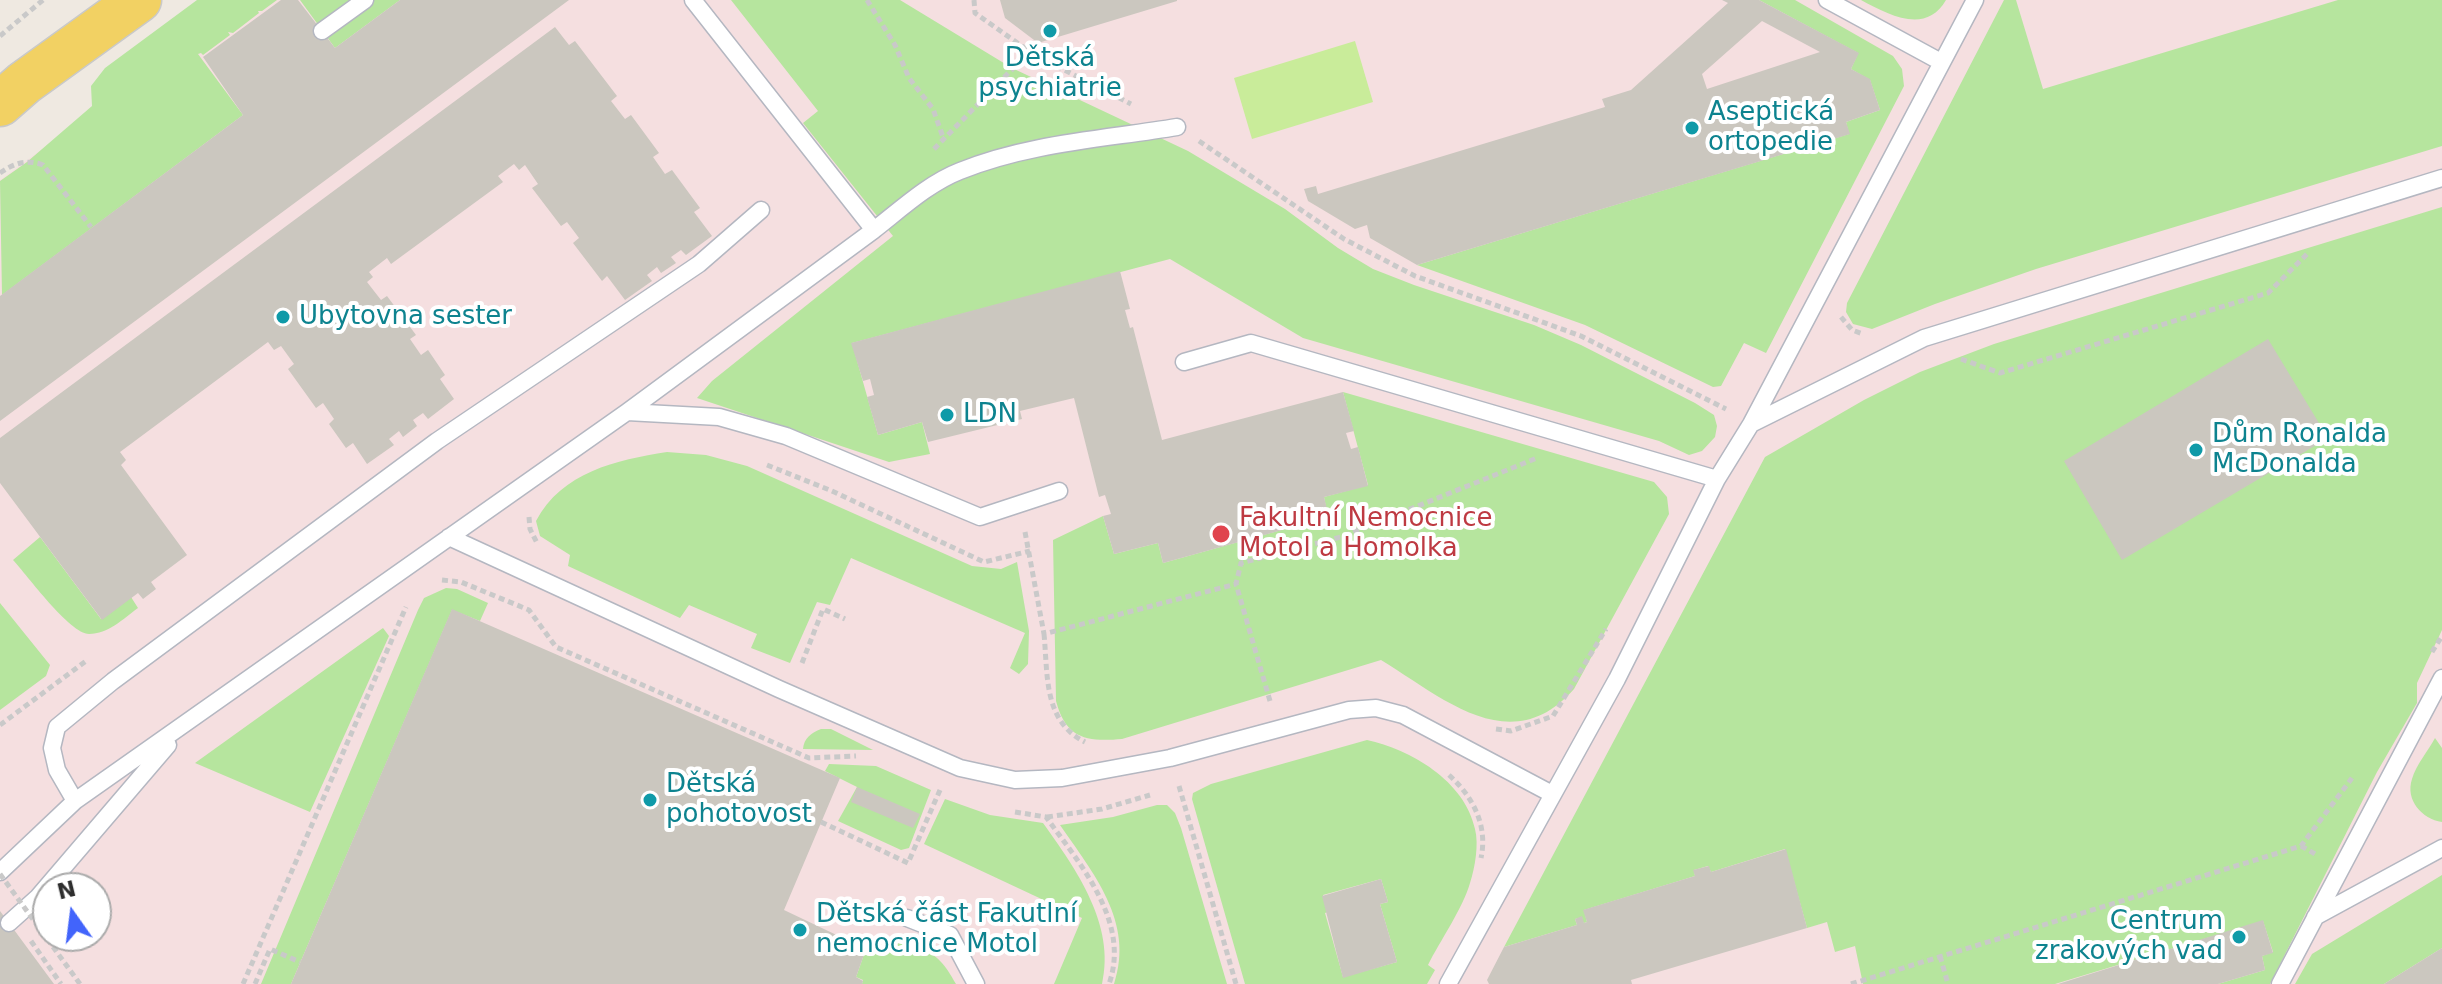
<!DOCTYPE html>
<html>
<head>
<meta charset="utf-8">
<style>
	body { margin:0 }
	#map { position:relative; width:2442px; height:984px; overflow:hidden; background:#efe9e1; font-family:"DejaVu Sans",sans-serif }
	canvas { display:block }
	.north { position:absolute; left:32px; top:872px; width:80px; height:80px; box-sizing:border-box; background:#fff; border:2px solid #ababab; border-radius:50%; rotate:346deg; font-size:22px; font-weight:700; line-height:32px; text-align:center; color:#2e2e2e }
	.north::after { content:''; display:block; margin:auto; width:28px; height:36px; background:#4264fb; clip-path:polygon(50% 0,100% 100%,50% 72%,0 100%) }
</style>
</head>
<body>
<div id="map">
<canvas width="2442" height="984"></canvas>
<div class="north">N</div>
</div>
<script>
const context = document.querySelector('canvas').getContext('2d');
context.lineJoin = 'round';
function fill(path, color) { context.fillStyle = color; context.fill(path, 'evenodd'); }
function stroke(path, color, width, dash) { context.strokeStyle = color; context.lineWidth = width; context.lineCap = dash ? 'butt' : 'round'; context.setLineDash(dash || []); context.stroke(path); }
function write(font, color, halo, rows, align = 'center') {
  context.font = font + ' "DejaVu Sans",sans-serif'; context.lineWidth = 8; context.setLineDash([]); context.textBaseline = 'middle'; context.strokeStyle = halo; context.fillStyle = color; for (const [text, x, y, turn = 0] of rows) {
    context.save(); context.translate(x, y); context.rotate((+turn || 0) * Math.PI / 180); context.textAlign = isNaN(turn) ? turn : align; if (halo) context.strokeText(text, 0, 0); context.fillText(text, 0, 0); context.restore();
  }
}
const medical = new Path2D(`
	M245,0h2197v984h-2442v-804zM48,888h48v48h-48z`);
const green = new Path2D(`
	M197,0h80l-15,11h-4l1,2 -26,20 -5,-1 2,3 -27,20 -2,-2 -3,1 45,61 -241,180 -2,-114 27,-19 65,-56 -1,-20 14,-18z
	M300,0h100l-65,48z
	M731,0h169l112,68 176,83 97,58 53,39 35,21 41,16 120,40 47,20 114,58 19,12 3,11 -2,11 -13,14 -13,4 -30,-14 -356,-103 -133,-79 -318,84 26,92 44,-13 8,32 -41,8 -192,-64 15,-17 181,-145 -90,-113 15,-12z
	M1759,0h36l98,56 9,13 2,17 -138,267 -22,-10 -23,43 -8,1 -128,-62 -168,-60 432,-131 -3,-12 34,-12 -10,-30 -19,-11 7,-16z
	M1861,0h85c-20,35 -57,15 -85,0z
	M2004,0h12l27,89 295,-89h104v146l-406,123 -101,35 -63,25 -19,-5 -7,-12 1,-9z
	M2442,207v423l-25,53v20l-40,69 -107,212h-52l47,-14 -3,-14 11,-4 -10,-31 -208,63h-192l-8,-38 -20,6 -8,-30 -20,6 -22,-79 -74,23 -3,-6 -14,4 1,6 -111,34 3,12 -3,1 -5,-5 -4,1 2,6 -73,22 261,-490 99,-57 56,-28 74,-28z
	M1343,392l311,90 13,15 2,17 -95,175c-63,72 -132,8 -193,-29l-259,79c-35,3 -56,0 -66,-38l-3,-161 50,-24 11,38 44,-11 5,20 165,-46 -4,-20 44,-12z
	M667,452l39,3 41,11 225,100 29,3 16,-7 12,69 -1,33 -9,10 -9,-6 15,-35 -174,-75 -21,47 -13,-3 -27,61 -39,-15 6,-14 -68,-29 -9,13 -112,-52 2,-11 -30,-19 -4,-15c26,-49 80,-61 131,-69z
	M40,537l61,82 30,-22 7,11c-15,11 -30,26 -49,26 -19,0 -62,-59 -76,-74z
	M446,588l11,1 31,14 -8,18 -28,-11 -161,374h-30l157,-374 6,-12z
	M0,603l50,62 -4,11 -46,34z
	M383,628l6,8 -79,176 -115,-49z
	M821,729h10l42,21 -70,-1c1,-11 8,-16 18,-20z
	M2435,738l7,10v74c-20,-3 -37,-22 -30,-43 4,-14 16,-28 23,-41z
	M1367,740c43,9 98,41 108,89 4,15 0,39 -5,54 -7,25 -30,58 -42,82l7,5 -8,14h-182l-53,-185 1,-6 18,-9zM1381,879l7,23 -8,2 17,58 -54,15 -18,-64 3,-1 -5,-17z
	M829,764l47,2 55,24 -22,58 -8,2 -63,-29 19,-34 -32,-16z
	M945,799l45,16 53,8c33,46 73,102 59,161h-48l28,-66 -158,-74z
	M1157,805h10l8,8 6,15 46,156h-113c21,-62 -21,-111 -54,-159l53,-8z
	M2442,875v73l-58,36h-89l17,-30z
	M879,939c40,10 56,5 77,45h-94l1,-4 -7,-3 10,-28z`);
const pitch = new Path2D(`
	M1355,41l18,61 -121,37 -18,-61z`);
const building = new Path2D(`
	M281,0h17l37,48 65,-48h169l-569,421v-125l243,-181 -40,-58z
	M1000,0h177v1l-139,42 -33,-25z
	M1722,0h37l100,53 -8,16 19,10 10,31 -34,12 4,12 -433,131 -47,-27 -3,-13 -12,4 -47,-28 -4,-12 12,-3 2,8 287,-87 -3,-8 29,-9 97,-87zM1762,21l58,31 -113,37 -5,-15z
	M555,27l14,18 6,-4 42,55 -6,5 14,18 6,-4 28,38 -6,4 12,17 7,-4 28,38 -6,4 18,24 -26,19 -5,-5 -10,7 5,6 -15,10 -4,-6 -10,8 5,6 -27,19 -18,-24 -5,5 -29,-38 6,-5 -12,-16 -6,4 -29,-38 6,-4 -13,-19 -6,5 -5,-6 -16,12 5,6 -112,82 -4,-6 -18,14 4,5 -6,5 14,18 6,-4 29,39 -6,4 11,16 7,-5 17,25 -5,4 14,20 -26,20 -5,-6 -10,7 4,6 -14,11 -4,-6 -10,8 5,6 -27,19 -14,-21 -7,5 -17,-24 5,-5 -11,-16 -7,5 -28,-39 6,-5 -13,-18 -7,4 -6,-8 -148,110 6,8 -5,5 66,90 -36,27 5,7 -13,10 -5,-6 -36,27 -102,-137v-45z
	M1120,271l10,38 -5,1 5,18 3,-1 29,113 181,-48 11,39 -8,2 5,16 7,-2 10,39 -44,11 5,20 -166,46 -5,-20 -44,11 -11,-38 8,-2 -6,-19 -6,2 -25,-99 -54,13 2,8 -94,23 -6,-20 -44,13 -11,-38 7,-2 -4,-16 -7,2 -12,-38z
	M2268,339l60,99 -206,122 -58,-99z
	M452,609l388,169 -56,132 82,39 -10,28 7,4 -1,3h-571z
	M857,787l63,27 -7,14 -62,-26z
	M1786,849l21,79 -176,52 1,4h-143l-2,-4 17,-33 73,-22 -2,-6 7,-3 2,7 3,-1 -4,-12 112,-34 -2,-6 16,-4 2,6z
	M1381,879l7,23 -8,2 17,58 -54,16 -21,-82z
	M0,911l9,12 45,61h-54z
	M2263,920l10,33 -11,3 3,14 -47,14h-160z
	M2442,948v36h-58z`);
const path = new Path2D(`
	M867,0l28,45 14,33 24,31 11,31
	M974,0l1,13 58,41 98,50
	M0,36l43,-36
	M1199,141l145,98 71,37 166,60 145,73
	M934,149l96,-98
	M0,173c14,-10 27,-14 43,-8l48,62
	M1841,317l11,13 11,4
	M1961,359l39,14 268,-80 40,-40
	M767,465l65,26 152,71 46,-11
	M529,517l1,12 8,16
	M1025,532l19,102 192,-50
	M442,580l19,2 68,28 27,37 253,111 47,-2
	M1044,634c4,41 -1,87 41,108
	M2432,652l10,-16
	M802,663l21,-54 22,10
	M1270,701l-34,-117 5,-21 100,-26 196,-79
	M0,725l86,-64
	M1496,729l15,2 42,-15 53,-87
	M1449,775c24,22 39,50 32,83
	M1179,786l57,198
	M1015,812l31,5c34,47 85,105 63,167
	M1047,817l55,-8 48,-14
	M821,822l87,41 32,-73
	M2301,846l16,9
	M31,941l30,43
	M1940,956l8,28
	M243,984l163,-377
	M255,984l15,-35 30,13
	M1851,984l450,-138 51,-68`);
const service = new Path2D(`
	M1827,0l114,62
	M322,31l43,-31
	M874,230c27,-21 55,-47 86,-59 69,-28 145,-32 217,-44
	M1184,362l67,-19 466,136
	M627,412l92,5 67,19 194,81 79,-26
	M1751,424l173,-86 518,-160
	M449,537l330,152 181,79 55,12 47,-2 108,-20 179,-48 27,-2 27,7 149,79
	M75,801l-18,-31 -5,-22 5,-21 56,-46 324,-240 262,-177 62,-54
	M0,872l75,-71 552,-389 247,-182 -181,-230
	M2315,917l127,-69
	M907,918l43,17 26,49
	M9,923l29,-26 130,-152
	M1448,984l169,-305 100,-200 34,-55 224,-424
	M2280,984l162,-306`);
const primary = new Path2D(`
	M0,104l24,-21 115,-83`);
const pathBridge = new Path2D(`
	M0,874l80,110`);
const markers = [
	[1050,31,8,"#0f9aa8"],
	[1692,128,8,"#0f9aa8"],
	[283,317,8,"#0f9aa8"],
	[947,415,8,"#0f9aa8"],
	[2196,450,8,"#0f9aa8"],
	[1221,534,10,"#e0444e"],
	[650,800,8,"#0f9aa8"],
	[800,930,8,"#0f9aa8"],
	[2239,937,8,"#0f9aa8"]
];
const cultureNames = [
	["Dětská",1050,59,"center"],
	["psychiatrie",1050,89,"center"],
	["Aseptická",1708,113],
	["ortopedie",1708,143],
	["Ubytovna sester",299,317],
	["LDN",963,415],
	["Dům Ronalda",2212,435],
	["McDonalda",2212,465],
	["Dětská",666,785],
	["pohotovost",666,815],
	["Dětská část Fakutlní",816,915],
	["nemocnice Motol",816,945],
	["Centrum",2223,922,"right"],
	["zrakových vad",2223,952,"right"]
];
const healthNames = [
	["Fakultní Nemocnice",1239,519],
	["Motol a Homolka",1239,549]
];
fill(medical, '#f5dfe0');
fill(green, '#b6e59e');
fill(pitch, '#c9ec9a');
fill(building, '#cbc7bf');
stroke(service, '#b4b7c1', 19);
stroke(primary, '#c9c9c9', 47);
stroke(path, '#c9c9c9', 5, [6, 4]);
stroke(service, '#fff', 16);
stroke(primary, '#f2d163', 44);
stroke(pathBridge, '#c9c9c9', 5, [6, 4]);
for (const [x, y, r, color] of markers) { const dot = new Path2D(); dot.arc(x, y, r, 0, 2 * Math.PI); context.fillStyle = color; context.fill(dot); stroke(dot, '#fff', 3); }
write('26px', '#0d838f', '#fff', cultureNames, 'left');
write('26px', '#be3a42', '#fff', healthNames, 'left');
</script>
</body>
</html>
